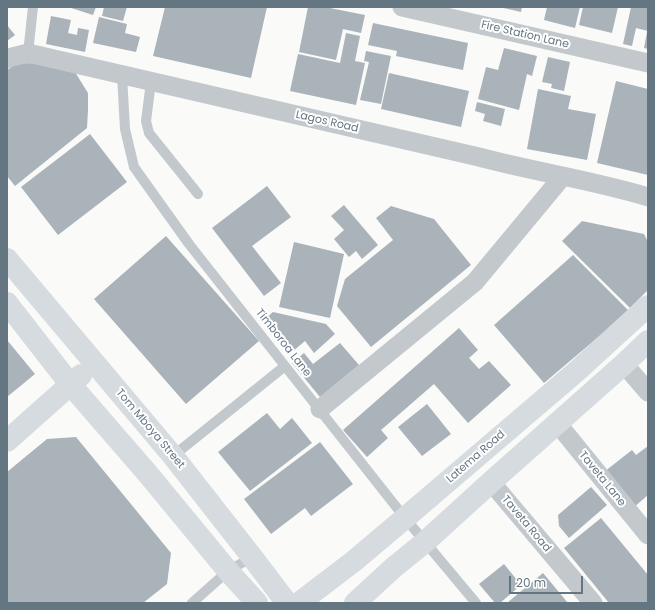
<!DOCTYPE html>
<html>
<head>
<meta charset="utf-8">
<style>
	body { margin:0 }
	#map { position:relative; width:655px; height:610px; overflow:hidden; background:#fafaf8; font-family:Poppins,sans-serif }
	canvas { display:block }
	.frame { position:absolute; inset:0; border:8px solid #657683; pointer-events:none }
	.scale { position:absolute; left:509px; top:576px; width:74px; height:18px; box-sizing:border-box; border:2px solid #657683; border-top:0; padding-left:5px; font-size:12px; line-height:14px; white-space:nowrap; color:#657683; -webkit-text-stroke:3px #fff; paint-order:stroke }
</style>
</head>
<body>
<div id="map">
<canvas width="655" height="610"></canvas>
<div class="frame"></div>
<div class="scale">20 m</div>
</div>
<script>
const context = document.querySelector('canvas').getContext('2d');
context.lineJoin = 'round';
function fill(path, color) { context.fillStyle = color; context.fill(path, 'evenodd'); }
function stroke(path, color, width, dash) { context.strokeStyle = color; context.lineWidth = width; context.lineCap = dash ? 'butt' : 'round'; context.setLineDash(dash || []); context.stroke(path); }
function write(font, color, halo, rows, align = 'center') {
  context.font = font + ' Poppins,sans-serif'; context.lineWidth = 4; context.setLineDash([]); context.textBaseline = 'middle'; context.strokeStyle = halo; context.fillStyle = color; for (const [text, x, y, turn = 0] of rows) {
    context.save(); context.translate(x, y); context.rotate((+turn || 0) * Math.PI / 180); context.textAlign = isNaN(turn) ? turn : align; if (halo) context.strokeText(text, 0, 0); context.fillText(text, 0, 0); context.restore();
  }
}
const building = new Path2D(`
	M68,7h28l-3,8z
	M104,7h23l-4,14 -21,-5z
	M165,7h102l-16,71 -98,-22z
	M308,7h17l40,8 -4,18 -18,-4 -7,31 -37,-8z
	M499,7h23l-1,5z
	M547,7h33l-5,21 -31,-8z
	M583,7h35l-6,26 -33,-8z
	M631,7h17v24l-12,-3 -4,18 -9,-2z
	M51,16l20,4 -3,13 9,2 1,-7 11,2 -4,22 -39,-8z
	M99,17l28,7 -2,9 15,4 -4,15 -43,-9z
	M373,23l95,20 -5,27 -67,-14 1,-5 -29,-6z
	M7,25l8,10 -8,6z
	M647,32h1v17l-4,-1z
	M346,33l14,3 -5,25 10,2 -9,42 -66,-14 8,-37 42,9z
	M504,48l33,8 -5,20 -5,-2 -8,36 -41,-11 8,-32 12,3z
	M366,51l25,5 -10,48 -21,-4 9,-38 -5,-1z
	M548,57l22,5 -6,29 -13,-3 1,-4 -10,-2z
	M18,63l52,1 18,29v17l-1,18 -72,58 -8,-10v-106z
	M389,73l80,18 -8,36 -80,-18z
	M616,81l32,8v86l-51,-12z
	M538,89l33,7 -3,13 28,5 -9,46 -60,-11z
	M477,102l28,7 -4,17 -18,-5 2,-7 -10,-3z
	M90,134l37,48 -69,53 -37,-48z
	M267,186l24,31 -39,29 29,37 -17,13 -52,-68z
	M344,205l34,40 -16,14 -6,-8 -7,6 -15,-18 10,-9 -13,-14z
	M391,206l43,13 37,46 -100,82 -34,-41 8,-27 48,-39 -17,-22z
	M582,221l62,13 4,8v48l-18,18 -68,-67z
	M166,236l93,105 -73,63 -92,-105z
	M294,242l50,12 -14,64 -51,-11z
	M573,255l56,56 -85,72 -50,-58z
	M273,312l53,12 9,10 -21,19 -9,-12 -13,11 -28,-32z
	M459,328l19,22 -9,8 10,11 10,-8 22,24 -43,38 -34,-39 -53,46 7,8 -21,19 -24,-27z
	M7,340l28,34 -28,23z
	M340,343l19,22 -39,32 -28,-34 12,-10 9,11z
	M427,404l24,30 -29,22 -24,-29z
	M267,413l13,16 12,-11 20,25 -62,48 -32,-39z
	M76,437l95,116 -4,31 -24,19h-136v-131l40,-33z
	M320,442l33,42 -42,32 -6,-8 -34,26 -27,-35z
	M648,446v49l-15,13 -29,-36 28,-22 4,5z
	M591,487l16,18 -38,33 -10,-12 -1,-11z
	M601,518l47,57v28h-39l-45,-55z
	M504,564l17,21 -21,18h-5l-16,-19z
	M543,573l25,30h-61z`);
const lane = new Path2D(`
	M28,53l5,-46
	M122,75l3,54 9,38 55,77 96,122 120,152 71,85
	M151,82l-5,39 3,12 49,61
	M173,456l112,-90
	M192,603l36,-32 24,-14`);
const street = new Path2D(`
	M402,7l246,56
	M7,59l5,-2 16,-4 451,104c56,15 113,23 169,40
	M624,364l24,28
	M320,409l155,-127 88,-106
	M557,423l91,112
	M491,482l102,121`);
const secondary = new Path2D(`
	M7,259l166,197 79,101 35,46
	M7,303l63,81 78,90 80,97 29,32
	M7,441l74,-66
	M299,603l55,-42 51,-43 172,-147 71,-65
	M355,603l38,-35 32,-26 66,-60 133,-118 24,-23`);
const streetNames = [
	["Fire Station Lane",525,35,13],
	["Lagos Road",327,122,13],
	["Timboroa Lane",283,343,52],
	["Tom Mboya Street",150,429,50],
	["Latema Road",476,457,-41],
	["Taveta Lane",602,479,51],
	["Taveta Road",526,524,50]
];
fill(building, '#aab3b9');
stroke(lane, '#c3c8cc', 10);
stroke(street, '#c3c8cc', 19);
stroke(secondary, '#d6dbdf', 22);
write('11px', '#657683', '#fff', streetNames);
</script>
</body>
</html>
